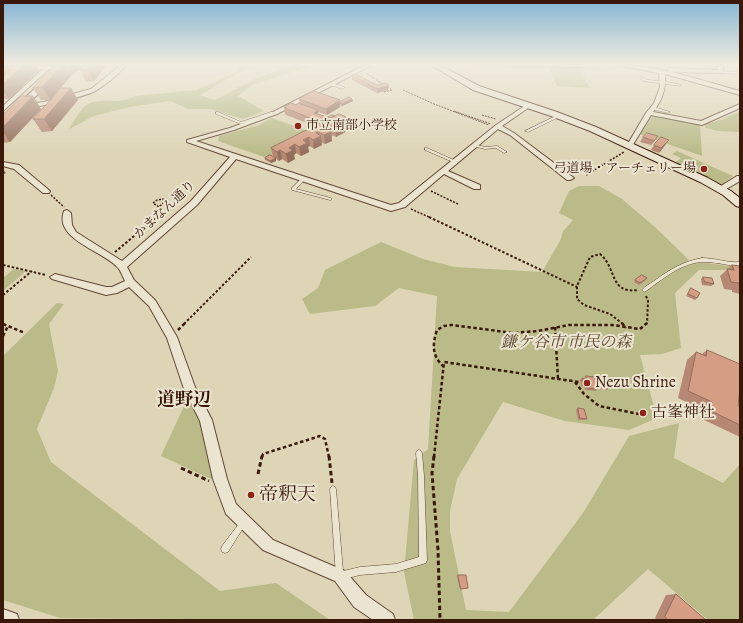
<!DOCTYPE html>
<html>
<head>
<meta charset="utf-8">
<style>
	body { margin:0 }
	#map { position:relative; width:743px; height:623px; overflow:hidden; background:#ded5b7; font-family:Alegreya,serif }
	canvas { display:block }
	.frame { position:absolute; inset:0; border:4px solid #3a190b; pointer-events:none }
</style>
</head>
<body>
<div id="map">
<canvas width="743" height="623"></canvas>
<div class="frame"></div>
</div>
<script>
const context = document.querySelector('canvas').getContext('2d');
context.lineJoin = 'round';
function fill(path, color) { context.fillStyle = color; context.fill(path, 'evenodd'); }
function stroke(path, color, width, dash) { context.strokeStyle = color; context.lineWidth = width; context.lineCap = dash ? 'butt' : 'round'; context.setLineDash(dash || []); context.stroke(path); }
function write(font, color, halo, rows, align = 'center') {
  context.font = font + ' Alegreya,"Noto Serif JP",serif'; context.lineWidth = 4; context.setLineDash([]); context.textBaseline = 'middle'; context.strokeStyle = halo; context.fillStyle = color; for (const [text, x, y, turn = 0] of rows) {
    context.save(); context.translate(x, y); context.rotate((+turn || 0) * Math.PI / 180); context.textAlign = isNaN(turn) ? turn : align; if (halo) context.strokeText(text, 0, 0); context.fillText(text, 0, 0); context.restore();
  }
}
const green = new Path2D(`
	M252,65l-52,30 15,5 42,-22 35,-13h16v2l-56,18 -14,11 26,15 -21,8 -33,-10h-21l-19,-8 -41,6 -35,9 -25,13c4,-7 9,-15 14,-21 13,-14 36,-1 51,-12l63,-6 41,-19v-5z
	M548,66h33l4,7h-4l9,15 -33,-2z
	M740,111v21l-22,-1 -12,-3 -2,-4 17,-4z
	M650,114l50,10 2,32 -63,-22z
	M272,118l34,12 -2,2 2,1 -9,10 -30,15 -49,-17 1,-5 40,-11z
	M677,151l56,25 -11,9 -47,-22 6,-5 -9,-4z
	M579,186h20l23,13 33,28 35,34 47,6 1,3h-39l-24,23 6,55 -19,6 -22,1 17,63 -28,12 -64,-9 -62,-19 -46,77 -7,32v20l16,79 43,2 74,-99 46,-77 50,-13 -5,35 49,25 17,-19v156h-32l-60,-51 -55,51h-179l-10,-48 10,-112 14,-11 9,-153 -38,-8 -24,18 -65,8 -8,-15 16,-11 7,-18 56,-28 42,17 32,8 87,5 19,-33 2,-8 10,-11 -14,-7 10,-22z
	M14,269l12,2 -23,20v-13z
	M57,303l7,1 -15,20 9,47 -4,17 -17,41 14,33 169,129 56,-8 54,37 -270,-2 -57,-18v-244z
	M189,395l15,28 13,51 -6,5 -50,-23z`);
const pathFar4 = new Path2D(`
	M366,73l18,12
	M403,90l31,14 55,21
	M384,92l8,-2 -4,-3
	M454,111l37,13
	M482,115l14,4`);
const pathFar3 = new Path2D(`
	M586,175l38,-23
	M431,191l27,13
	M51,195l13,12
	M163,199l1,3 -5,5 -6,-4 4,-3z
	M411,209l20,9
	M156,218l5,-5 -2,-6`);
const pathFar2 = new Path2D(`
	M429,217l148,70
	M115,252l42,-35
	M3,265l43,10
	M3,295l29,-24
	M646,296l2,5 -1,23
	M184,324l67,-67
	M623,324l-13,-10 -26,-9 -7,-6v-13l13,-29 10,-3c17,14 9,40 38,36`);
const pathFar1 = new Path2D(`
	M622,323l4,5
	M3,324l22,9
	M555,327l3,52
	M178,330l7,-7
	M3,336l5,-10
	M444,367c-12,-11 -12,-22 -7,-37l7,-4 8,-1 61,8 25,-2 31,-6h43l28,4 7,-6
	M575,382l9,12 15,12 40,8
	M262,457l1,-3 57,-18 5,3 4,18
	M434,457l10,-95 135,20`);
const path = new Path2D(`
	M329,456l3,27
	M434,456l-2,17 6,77 2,70
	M181,468l28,13
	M258,474l4,-18`);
const lane = new Path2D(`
	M582,65l13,4 3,-1 1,1 -4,2 -13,-4z
	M736,70l1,1 1,3 -17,-1 -1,-1 1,-1 14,1v-1z
	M642,76l1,1 1,2 18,3 1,-1 19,4 -1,1 -38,-5 -1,-1 -1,-3z
	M332,83l12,4v1l-2,1 -11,-4v-2z
	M652,107h2l16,5 -2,1 -16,-4z
	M216,112h2l23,10 30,-10 3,1 -33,11 -25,-10z
	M558,115l3,1 -33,16 -3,-1z
	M473,144l12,3 12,-1 10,6 -3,1 -8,-5 -11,1 -12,-3z
	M425,148h2l29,13 -3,1 -28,-12z
	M303,177h2l1,1 -10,11 35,9v2h-1l-38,-10v-2z
	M702,258c13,0 25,5 38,4v4c-12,0 -22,-4 -34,-4 -23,-1 -43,17 -60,29l-2,1 -2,-2c3,-4 8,-6 12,-9 15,-11 30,-20 48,-23z
	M419,450l2,1 1,2 2,23 3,84 -1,3 -30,9 -36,3 -20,5 -3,-1 -1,-3 -6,-87 1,-2 2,-1 2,1 1,2 7,82 17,-4 36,-3 23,-7 -1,-81 -2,-23 1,-2z
	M243,519l4,4 -2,2 -17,27 -3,1 -3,-1 -1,-3 1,-3 19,-25z`);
const street = new Path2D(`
	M121,65h6c-9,9 -21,20 -32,26 -9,5 -65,20 -72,15l3,-2 18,-2 47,-13z
	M365,65h7l-95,49 -43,16 -38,11 195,64 8,-2 97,-78 33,-22 2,1v2l-29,20 12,7 60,45 -4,2h-3l-57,-45 -12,-6 -50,42 32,14v4h-6l-30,-15 -39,33 -14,4 -155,-52 -39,46 -70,62 7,13 21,20 22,37 18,50 17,33 15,59 9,25 37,36 72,31 21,24 27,19 2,6h-22l-19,-13 -19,-26 -72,-31 -37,-36 -13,-35 -13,-58 -16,-32 -17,-51 -18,-32 -20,-19 -12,6 -11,2 -54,-16 -2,-2 5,-3 51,13h6l13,-6c-2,-4 -4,-9 -6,-12 -12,-17 -66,-29 -55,-58l3,-1 4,3 1,12 4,7 46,29 69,-60 39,-44 -43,-15v-2l43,-12 43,-16z
	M468,65h121l-2,2z
	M616,65c42,0 83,15 124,26v4l-75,-21c1,16 -3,26 -12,38l48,9 39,-17v4l-38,17 -51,-10 -20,33h-4l-1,-1 20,-34 8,-10 6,-16 -1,-14z
	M717,65h6v8l-53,-1 -3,-2 3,-2 48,2z
	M46,66l5,1 -48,44v-5z
	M3,162l16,3 31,26 -1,2h-6l-29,-24 -11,-3z
	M737,176h3v5l-17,10h-3l-4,-2z
	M3,609l14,5 2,6h-16z`);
const secondary = new Path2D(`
	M30,65l36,1 -60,60 -3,1v-8l52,-50 -52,2v-4z
	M431,65h9l39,21 78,26 39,15 112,51 23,13 9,7v9l-4,-1 -13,-11 -23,-13 -110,-51 -39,-15 -78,-26z`);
const wall = new Path2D(`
	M3,65h5l3,5 5,-5h20l3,5 -30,29h-6z
	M55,65h52l-13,16 -8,1 -6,-12 1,-2 -8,7h-2v1l-21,24h-9l-8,-12z
	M352,75l25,10h12l-1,5 -11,3 -25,-13z
	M71,88l7,12 -26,31 -10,1 -9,-13z
	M299,99l41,1v2l12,-3 1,2 -11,5 -2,-1v2l-13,8 -9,-3v2l10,3 18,3 3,10 -13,7 -5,-2 1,6 -7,3 -4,-2 1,3 -8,4 -4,-3 -2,1 1,5 -8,4 -5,-3 -2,2 1,4 -7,4 -6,-4 -3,2 -3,-2v2l-5,2 -6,-3v-2l8,-1 -2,-9 44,-22 -29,-11 -1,-1v-1l-1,-6 16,-3z
	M41,109l-31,33 -7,1v-28z
	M643,137l12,4 -4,4 -11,-3z
	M666,144l-7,9 -8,-3 3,-5z
	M732,265l8,1v28l-8,-2v-2l-8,-1 -4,-13z
	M703,277l11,7 -3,2 -9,-1 -1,-6z
	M647,278l-2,3 -6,4 -5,-3 1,-2z
	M691,288l6,10 -2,2 -9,-4z
	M707,350l31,56 2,1v30l-40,-19 1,-9 -23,-11 9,-38 9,-8 6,2z
	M586,376l11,13 -1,2 -11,-1 -1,-4h-3l-1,-6 2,-2h2z
	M599,381l10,7 -2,2 -8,-1 -1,-6z
	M578,408l9,11 -2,1h-7l-2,-10z
	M458,575l10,13 -8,1 -3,-13z
	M676,594l30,26h-48l-3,-2 11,-23z`);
const shadedWall = new Path2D(`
	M3,65h5l4,7 -9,8z
	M24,65h12l3,5 -30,29 -6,-8v-7z
	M63,65h2l6,11 -21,24 -8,-13z
	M68,65h16l-11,10z
	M91,65h16l-13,16 -6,-12z
	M389,85l-1,5 -11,3v-4z
	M71,88l7,12 -26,31 -8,-12z
	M33,96l8,13 -31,33 -7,-10v-5z
	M352,99l1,2 -11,5v-2z
	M340,100v7l-13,8 -1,-6z
	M318,110v7l-4,-4z
	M346,117v6l3,-2v9l-13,7 -1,-9 8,-10z
	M331,126l1,15 -7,3 -1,-9 1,-6z
	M318,132l1,5 2,-1 1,9 -8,4 -1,-9 3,-7z
	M309,137l1,9 -2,1 1,5 -8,4 -2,-9 4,-7z
	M669,140l-3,4 -7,9 2,-5z
	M295,144l1,9 -2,2 1,4 -7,4 -2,-9 3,-6z
	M280,150l2,9 -3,2 -2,-9z
	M276,158v3l-5,2 -1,-2z
	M3,169l3,4 -3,2z`);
const building = new Path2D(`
	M16,65h8l-21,19v-7z
	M55,65h8l-21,22 -9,1z
	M83,65h8l-3,4 -8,1z
	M355,74l22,11 8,-2 4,2 -12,4 -25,-14z
	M62,88h9l-27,31h-11z
	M314,91l26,9 -14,9 -27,-10z
	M22,96h11l-30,31v-12z
	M349,97l3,2 -10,5 -2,-1v-1z
	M292,103l4,2 2,-2 20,7 -4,3 16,5 -8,5 -37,-15h1l-2,-1z
	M339,114l7,3 -3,1 6,3 -14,7 -4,-2 -6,3 6,3 -7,3 -6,-3 -2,1 5,3 -8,4 -4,-3 -6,3 4,3 -8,4 -4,-3 -6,4 4,2 -7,4 -6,-4 -3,2 -6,-4z
	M332,115l3,1 -5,2 -2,-1z
	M647,133l11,3 -4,5 -11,-4z
	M661,137l8,3 -8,8 -7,-3z
	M270,155l6,3 -6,3 -5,-3z
	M732,265l8,1v20l-1,-3 -8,-1 -4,-13 7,1z
	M642,275l5,3 -7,5 -5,-3z
	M703,277l9,1 2,6 -9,-2z
	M691,288l9,5 -3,5 -9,-4z
	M707,350l33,14v24l-2,18 2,1v18l-29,-14 1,-9 -24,-11 8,-39 10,4z
	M586,376l9,1 2,12 -10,-1 -1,-4h-3l-1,-6 4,1z
	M599,381l9,1 1,6 -8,-1z
	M578,408l6,1 3,10 -7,-1z
	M458,575h8l2,13 -7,1z
	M676,594l30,26h-38l-3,-3z`);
const markers = [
	[298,126,4,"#8f2418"],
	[704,169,4,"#8f2418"],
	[587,383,4,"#8f2418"],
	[643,413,4,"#8f2418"],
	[251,495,4,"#8f2418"]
];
const farPoinames = [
	["市立南部小学校",306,126],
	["弓道場・アーチェリー場",696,169,"right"]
];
const farStreetnames = [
	["かまなん通り",165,210,-43]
];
const parkNames = [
	["鎌ケ谷市 市民の森",566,343]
];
const poiNames = [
	["Nezu Shrine",595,383],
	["古峯神社",651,413]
];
const quarterNames = [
	["道野辺",184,401]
];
const nearPoinames = [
	["帝釈天",259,495]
];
fill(green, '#babb89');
stroke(lane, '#634836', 1);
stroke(street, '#634836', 2);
stroke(secondary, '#3a190b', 2);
stroke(pathFar4, '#3a190b', 1, [2, 1]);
stroke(pathFar3, '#3a190b', 1.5, [2, 1.5]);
stroke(pathFar2, '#3a190b', 2, [2.5, 2]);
stroke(pathFar1, '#3a190b', 2.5, [3.5, 2.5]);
stroke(path, '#3a190b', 3, [4.5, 3]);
fill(lane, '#eae4d0');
fill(street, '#eae4d0');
fill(secondary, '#eae4d0');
fill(wall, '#b68772');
fill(shadedWall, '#946e5c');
fill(building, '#d49d84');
stroke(building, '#946e5c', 1);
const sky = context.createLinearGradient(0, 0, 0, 153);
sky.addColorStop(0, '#87b5d5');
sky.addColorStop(0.42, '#f0ecdf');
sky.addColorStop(1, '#f0ecdf00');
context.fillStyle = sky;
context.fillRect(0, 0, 743, 153);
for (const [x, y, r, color] of markers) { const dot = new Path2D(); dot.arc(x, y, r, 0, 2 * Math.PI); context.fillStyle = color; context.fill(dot); stroke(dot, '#eae4d0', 1.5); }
write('13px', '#3a190b', '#eae4d0', farPoinames, 'left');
write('13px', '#3a190b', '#eae4d0', farStreetnames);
write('italic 16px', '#604a31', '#eae4d0', parkNames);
write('16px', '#3a190b', '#eae4d0', poiNames, 'left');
write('bold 18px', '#3a190b', '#eae4d0', quarterNames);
write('19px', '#3a190b', '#eae4d0', nearPoinames, 'left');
</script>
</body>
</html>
